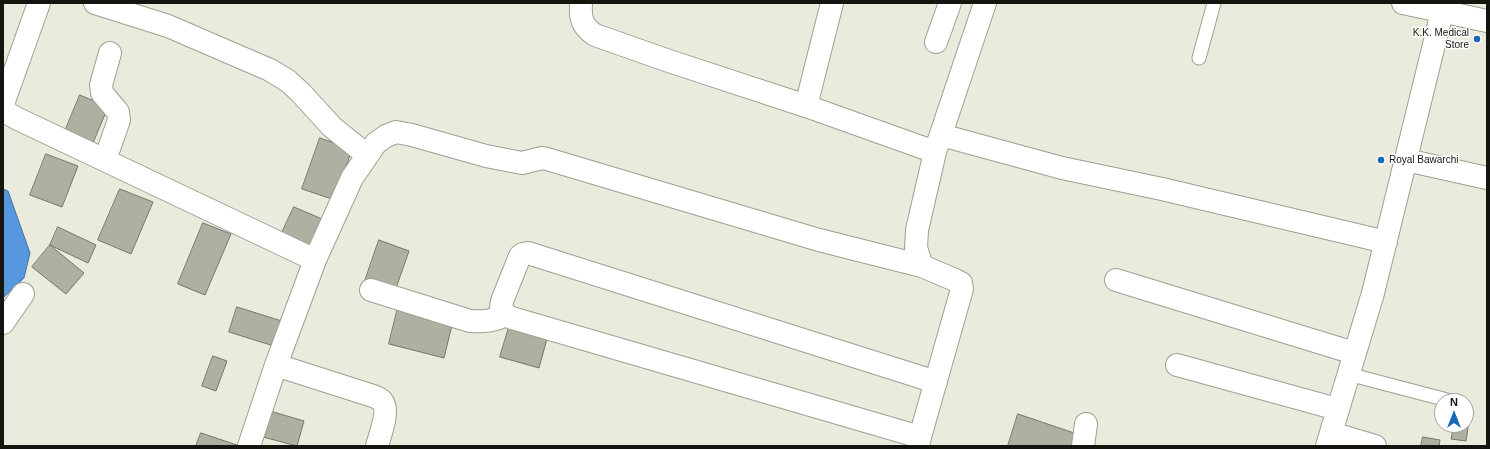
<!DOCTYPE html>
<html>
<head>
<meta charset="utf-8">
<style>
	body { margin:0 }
	#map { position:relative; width:1490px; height:449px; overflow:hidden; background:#eaebdc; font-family:Arial,sans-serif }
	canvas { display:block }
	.frame { position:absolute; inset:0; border:4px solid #151510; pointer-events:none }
	.north { position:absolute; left:1434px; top:393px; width:40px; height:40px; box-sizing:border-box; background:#fff; border:1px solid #a1a19f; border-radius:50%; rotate:0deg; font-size:11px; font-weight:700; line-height:16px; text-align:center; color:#151510 }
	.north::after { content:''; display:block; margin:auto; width:14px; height:18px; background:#1568b6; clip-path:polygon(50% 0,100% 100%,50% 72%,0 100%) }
</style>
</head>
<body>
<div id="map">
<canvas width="1490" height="449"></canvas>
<div class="frame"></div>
<div class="north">N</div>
</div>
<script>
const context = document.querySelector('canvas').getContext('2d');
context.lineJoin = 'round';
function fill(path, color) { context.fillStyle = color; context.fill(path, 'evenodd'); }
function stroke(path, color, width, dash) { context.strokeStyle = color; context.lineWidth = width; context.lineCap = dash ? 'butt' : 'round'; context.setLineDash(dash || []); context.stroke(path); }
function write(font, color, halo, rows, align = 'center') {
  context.font = font + ' Arial,sans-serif'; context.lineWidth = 3; context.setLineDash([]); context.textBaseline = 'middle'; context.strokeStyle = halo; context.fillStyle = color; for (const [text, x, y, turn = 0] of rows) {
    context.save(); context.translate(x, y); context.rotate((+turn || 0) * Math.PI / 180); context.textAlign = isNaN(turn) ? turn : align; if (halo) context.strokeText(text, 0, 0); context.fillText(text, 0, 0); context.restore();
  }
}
const water = new Path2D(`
	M3,189l5,2 22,62 -6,25 -21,20z`);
const building = new Path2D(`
	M80,95l28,12 -15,36 -28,-12z
	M320,138l32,11 -17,51 -33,-11z
	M46,154l32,12 -16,41 -32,-12z
	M120,189l33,13 -22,52 -33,-14z
	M294,207l33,14 -15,32 -33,-14z
	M203,223l28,11 -26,61 -27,-11z
	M58,227l38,18 -8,18 -38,-18z
	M379,240l30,11 -14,40 -30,-10z
	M50,245l34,28 -18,21 -34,-27z
	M237,307l48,15 -8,25 -48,-15z
	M398,307l55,14 -9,37 -55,-14z
	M510,324l38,11 -9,33 -39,-11z
	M213,356l14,5 -11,30 -14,-5z
	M270,411l34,10 -7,25 -34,-9z
	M1466,413l4,1 -4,27 -15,-2 3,-14h12z
	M1018,414l62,21 -4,11h-68z
	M201,433l39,13h-44z
	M1423,437l17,3 -1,6h-18z`);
const service = new Path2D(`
	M1199,58l15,-55
	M1348,374l103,27`);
const minor = new Path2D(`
	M95,3l73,23 102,44 18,11 13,12 31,34 35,28
	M581,3c-1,16 1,23 14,32l71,25 140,46 129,46
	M1403,3l84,18
	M936,42l14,-39
	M3,104l4,9 11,6 297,141
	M3,104l36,-101
	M806,106l26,-103
	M941,135l121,33 100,21 224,53
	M105,160l14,-40 -1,-8 -16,-19 -1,-8 9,-32
	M1406,160l81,18
	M1116,280l238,73
	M371,290l99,31c14,1 23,0 36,-6
	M3,323l20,-29
	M276,365l97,31c3,1 7,3 9,5 8,9 -2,34 -5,45
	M1177,365l160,44
	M1331,433l44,13
	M920,437l42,-148 -1,-6 -6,-3 -33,-14 -6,-18 1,-18 18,-78 50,-149
	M249,446l27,-81 39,-105 37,-82 24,-35 10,-7 10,-4 16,3 74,21 36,7 20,-5 5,1 272,81 103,26
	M918,446l2,-9 -408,-119 -6,-3 -5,-7 1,-7 18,-45 3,-2 5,-1 408,129
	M1083,446l3,-22
	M1327,446l46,-153 69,-281`);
const markers = [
	[1477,39,4,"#1568b6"],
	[1381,160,4,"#1568b6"]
];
const poiNames = [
	["K.K. Medical",1469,33],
	["Store",1469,45],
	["Royal Bawarchi",1389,160,"left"]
];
fill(water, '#5797de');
stroke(water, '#4370a0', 1);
fill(building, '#afb0a2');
stroke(building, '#757669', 1);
stroke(service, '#9f9f92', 15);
stroke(minor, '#9f9f92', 24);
stroke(service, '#fff', 13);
stroke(minor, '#fff', 22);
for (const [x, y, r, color] of markers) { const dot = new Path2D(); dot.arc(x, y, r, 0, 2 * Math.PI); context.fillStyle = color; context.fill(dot); stroke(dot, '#fff', 1.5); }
write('10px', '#151510', '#fff', poiNames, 'right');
</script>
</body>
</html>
